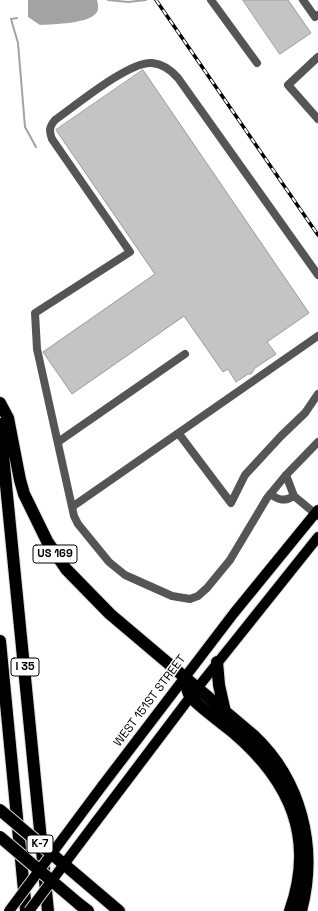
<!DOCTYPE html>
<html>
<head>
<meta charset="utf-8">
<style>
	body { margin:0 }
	canvas { display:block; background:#fff }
</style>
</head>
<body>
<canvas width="318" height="911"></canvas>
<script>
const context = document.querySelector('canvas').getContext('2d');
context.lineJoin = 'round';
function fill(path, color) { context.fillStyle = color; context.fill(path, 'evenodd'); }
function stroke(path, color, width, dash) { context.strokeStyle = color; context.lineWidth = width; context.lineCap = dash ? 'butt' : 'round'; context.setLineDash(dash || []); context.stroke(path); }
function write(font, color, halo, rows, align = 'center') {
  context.font = font + ' "Space Grotesk",sans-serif'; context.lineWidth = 3; context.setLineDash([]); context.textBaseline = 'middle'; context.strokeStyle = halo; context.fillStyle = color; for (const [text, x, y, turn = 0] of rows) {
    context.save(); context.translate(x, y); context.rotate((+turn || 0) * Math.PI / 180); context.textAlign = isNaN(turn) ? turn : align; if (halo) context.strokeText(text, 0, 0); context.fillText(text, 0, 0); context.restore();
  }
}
const water = new Path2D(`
	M28,0h69c1,4 2,8 0,12 -7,12 -44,12 -57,13l-12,-8z`);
const stream = new Path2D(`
	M108,0l20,2 18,-2
	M17,18l-6,1 7,24 7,84 11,20`);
const building = new Path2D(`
	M243,0h45l23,33 -31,21z
	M143,70l166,243 -42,29 9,12 -21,14 -4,6h-3l-12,8 -8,-13 -5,3 -39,-56 -112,78 -29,-42 112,-78 -99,-144z`);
const minor = new Path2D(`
	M211,0l46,63
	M303,0l12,17 3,-2
	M318,57l-30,28 30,34
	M318,275l-140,-197c-7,-8 -15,-14 -26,-15 -23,-2 -77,43 -97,57 -6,7 -6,11 -3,19l78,113 -95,61 2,36 37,167 4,8 31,38 16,13 47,21 18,3 8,-3 9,-8 23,-28 37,-62 19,-23 32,-33
	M179,434l52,69 14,-28 36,-39 24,-23 13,-19
	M58,442l127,-88
	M286,475l8,21 24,20
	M270,494c9,6 14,8 24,2
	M72,507l246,-171`);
const major = new Path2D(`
	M102,786l132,-173 84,-103
	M95,823l96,-127 127,-159`);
const highway = new Path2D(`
	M0,403l8,15 12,62 4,14 23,47 19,28 44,45 143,121c48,45 65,112 48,176
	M0,424l48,487
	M0,641l26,270
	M217,662l2,23 6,27
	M185,678c1,6 2,13 5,18 4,7 36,30 44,37 56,48 82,105 56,178
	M79,877l40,34
	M79,904l9,7`);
const rail = new Path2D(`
	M156,0l162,235`);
const majorBridge = new Path2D(`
	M9,911l93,-125
	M29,911l66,-88`);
const highwayBridge = new Path2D(`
	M0,810l79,67
	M0,837l79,67`);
const shields = [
	[55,554,44],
	[25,667,28],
	[40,844,26]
];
const shieldNames = [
	["US 169",55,554],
	["I 35",25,667],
	["K-7",40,844]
];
const streetNames = [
	["WEST 151ST STREET",150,701,-53]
];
fill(water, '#a3a3a3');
stroke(stream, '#a3a3a3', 2);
fill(building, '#c4c4c4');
stroke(building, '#999', 1);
stroke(major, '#dbdbdb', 12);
stroke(highway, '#dbdbdb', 14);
stroke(minor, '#555', 8);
stroke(major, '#000', 10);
stroke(highway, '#000', 12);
stroke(rail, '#000', 3.5);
stroke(rail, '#fff', 2, [6]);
stroke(majorBridge, '#dbdbdb', 12, []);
stroke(highwayBridge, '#dbdbdb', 14, []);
stroke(majorBridge, '#000', 10);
stroke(highwayBridge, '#000', 12);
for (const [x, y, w] of shields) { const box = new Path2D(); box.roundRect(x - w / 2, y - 9, w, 18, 3); context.fillStyle = '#fff'; context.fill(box); stroke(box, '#000', 1); }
write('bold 11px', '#000', null, shieldNames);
write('12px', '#000', '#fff', streetNames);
</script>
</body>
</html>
